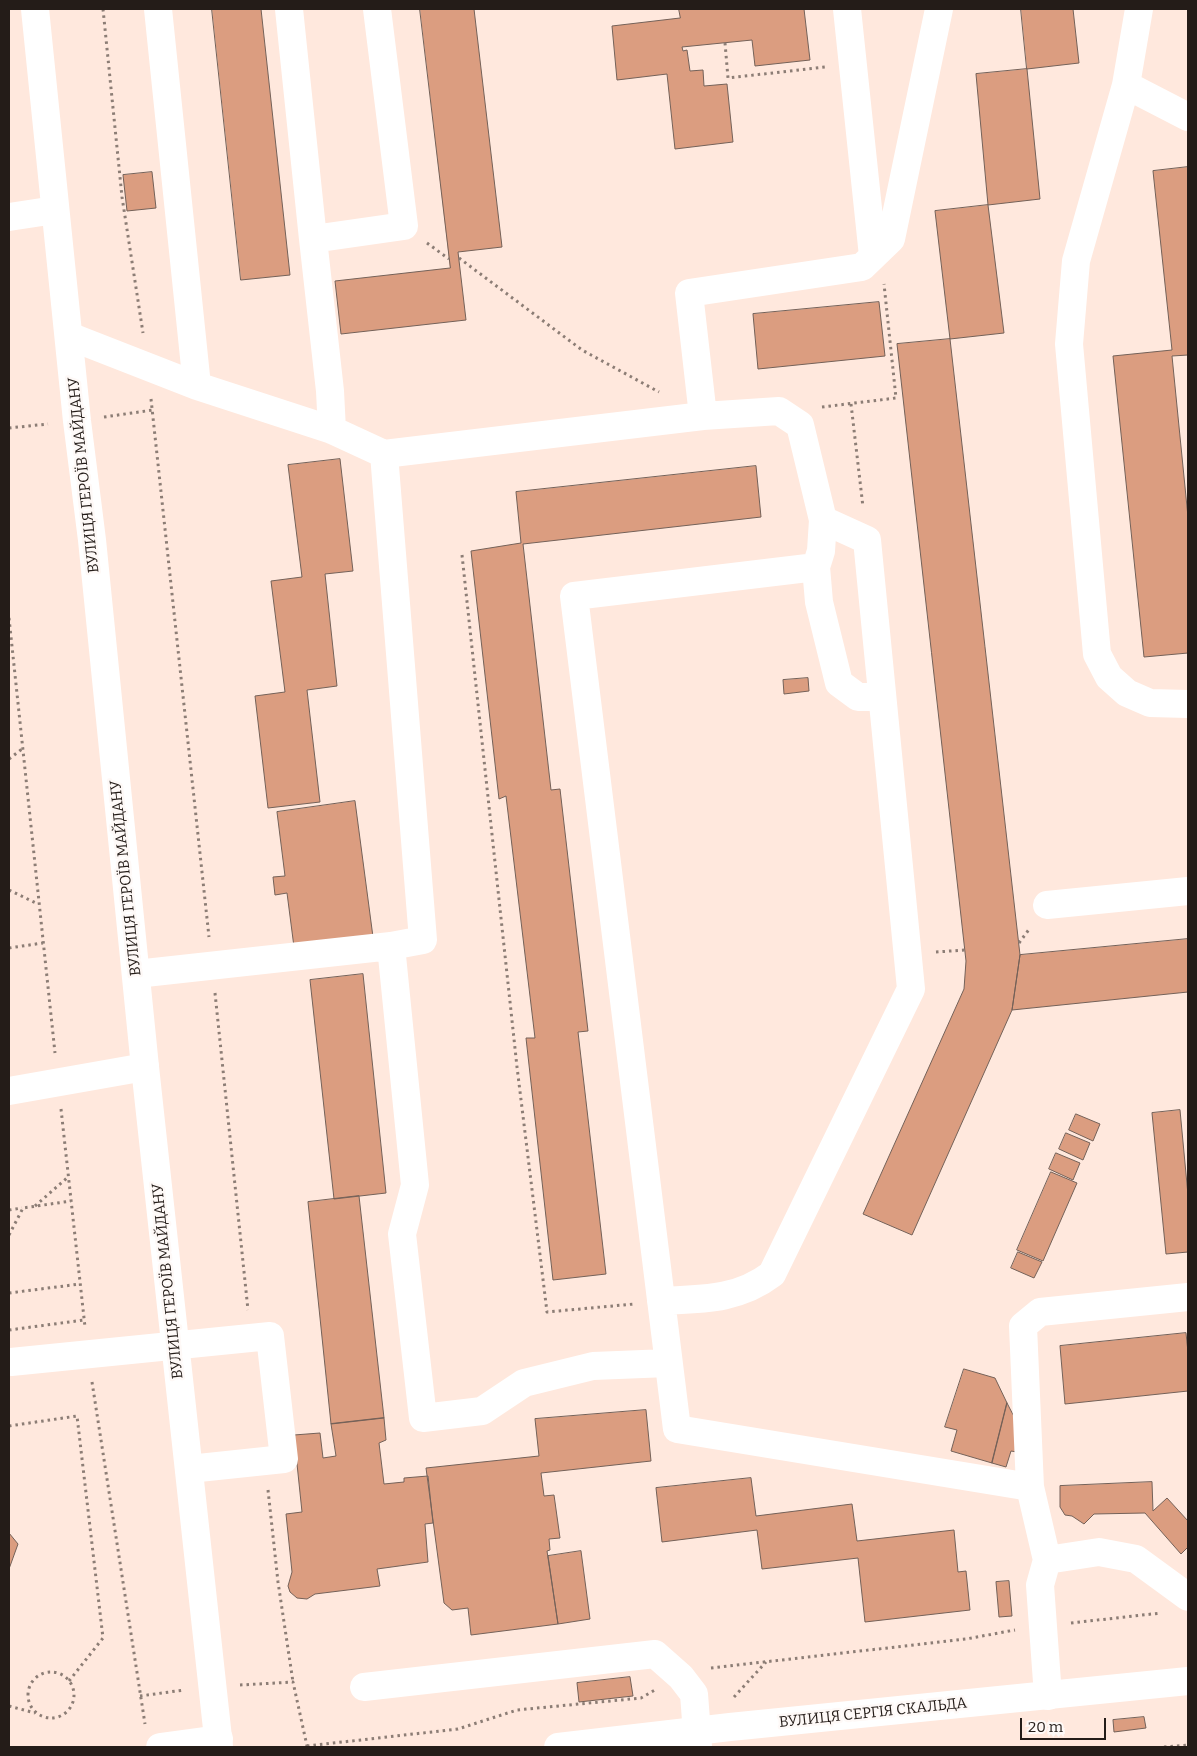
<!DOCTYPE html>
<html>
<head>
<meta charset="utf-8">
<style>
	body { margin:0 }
	#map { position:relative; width:1197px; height:1756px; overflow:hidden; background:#ffe8dd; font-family:Bitter,serif }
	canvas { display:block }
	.frame { position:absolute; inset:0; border:10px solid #241c18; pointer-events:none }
	.scale { position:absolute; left:1020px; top:1718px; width:86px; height:22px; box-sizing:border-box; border:2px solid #241c18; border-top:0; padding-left:6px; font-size:15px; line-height:18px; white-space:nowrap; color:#241c18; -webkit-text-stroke:4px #fef9f7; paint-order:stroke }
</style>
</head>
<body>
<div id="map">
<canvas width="1197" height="1756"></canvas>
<div class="frame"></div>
<div class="scale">20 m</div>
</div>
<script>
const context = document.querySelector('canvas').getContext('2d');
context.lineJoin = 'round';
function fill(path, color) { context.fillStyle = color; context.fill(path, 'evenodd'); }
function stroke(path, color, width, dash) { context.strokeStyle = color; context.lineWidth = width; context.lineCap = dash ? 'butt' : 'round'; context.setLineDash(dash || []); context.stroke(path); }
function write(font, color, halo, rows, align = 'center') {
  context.font = font + ' Bitter,serif'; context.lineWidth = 5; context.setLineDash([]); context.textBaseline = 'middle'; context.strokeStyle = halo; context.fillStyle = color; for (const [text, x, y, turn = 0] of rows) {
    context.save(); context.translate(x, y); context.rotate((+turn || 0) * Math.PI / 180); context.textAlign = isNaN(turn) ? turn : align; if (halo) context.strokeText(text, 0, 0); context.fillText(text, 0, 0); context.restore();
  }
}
const building = new Path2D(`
	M212,9h49l29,266 -49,5z
	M420,9h54l28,238 -44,5 8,68 -125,14 -6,-53 115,-13z
	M679,9h125l6,51 -55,6 -3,-26 -70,7 1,4 4,-1 3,21 13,-1 1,16 23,-2 6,58 -58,7 -8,-75 -50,6 -5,-54 68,-8z
	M1021,9h52l6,54 -52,6z
	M1027,69l13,130 -52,6 -12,-131z
	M1188,167v188l-16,1 16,161v136l-44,4 -31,-301 59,-6 -19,-179z
	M152,172l4,36 -29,3 -4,-36z
	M988,205l16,128 -54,6 -15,-128z
	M879,302l6,54 -127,13 -5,-55z
	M950,339l70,616 -8,55 -100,225 -49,-21 101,-225 2,-28 -69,-617z
	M340,459l13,112 -28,3 12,112 -30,4 13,112 -52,6 -13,-112 30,-4 -14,-111 31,-4 -14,-112z
	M756,466l5,51 -238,27 28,246 9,-1 28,242 -10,1 28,242 -53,6 -27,-242h9l-29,-242 -7,3 -28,-248 50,-8 -5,-51z
	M808,678l1,13 -25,3 -1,-14z
	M355,801l18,136 -79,10 -7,-54 -12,2 -2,-18 12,-1 -8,-64z
	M1188,939v53l-176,18 8,-55z
	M363,974l23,219 -52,6 -24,-219z
	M1180,1110l8,85v57l-22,2 -14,-141z
	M1076,1114l24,10 -7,17 -24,-11z
	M1066,1133l24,10 -7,17 -24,-11z
	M1056,1153l24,10 -7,17 -24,-11z
	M1051,1172l26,11 -34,78 -26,-11z
	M359,1196l25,222 -53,6 -23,-222z
	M1018,1252l24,10 -8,16 -23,-10z
	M1186,1333l2,19v39l-123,13 -5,-58z
	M964,1369l31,9 12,25 -15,60 -41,-12 6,-21 -12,-3z
	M1007,1403l15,29 -5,20 -6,-1 -5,16 -14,-4z
	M646,1410l5,51 -110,12 3,23 10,-1 6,43 -11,1 1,11 -3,1 11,73 -87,11 -3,-27 -16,2 -8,-7 -18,-135 113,-12 -4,-37z
	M384,1418l2,22 -7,3 5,41 20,-2v-4l24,-2 5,47 -8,1 3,38 -51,7 3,17 -65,8 -8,5 -10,-1 -7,-6 -2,-6 4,-14 -6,-58 16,-2 -8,-77 26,-2 3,25 13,-2 -5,-32z
	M751,1478l5,38 96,-12 5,37 97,-11 4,42 8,-1 4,39 -105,12 -7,-64 -96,11 -5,-39 -95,12 -6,-54z
	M1152,1482l1,29 14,-13 21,23v26l-7,7 -36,-41 -51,1 -10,10 -12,-8 -7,-1 -5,-8v-21z
	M9,1533l9,11 -9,25z
	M581,1551l9,68 -32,5 -10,-68z
	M1009,1581l3,35 -13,1 -3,-35z
	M630,1677l3,19 -54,6 -2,-19z
	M1144,1717l2,11 -32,4 -1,-12z`);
const path = new Path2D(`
	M103,9l19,188 21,136
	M725,43l3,35 97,-11
	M427,243l22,16
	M459,258l123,92 77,42
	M151,399l58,538
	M851,404l12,103
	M822,407l74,-9 -12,-114
	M104,417l49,-7
	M9,428l39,-4
	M462,555l55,512 30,245 87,-8
	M9,618l46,435
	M9,759l13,-10
	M9,890l29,14
	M1019,943l11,-15
	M9,948l34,-5
	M936,952l29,-2
	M215,993l33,317
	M61,1109l24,218
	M35,1206l33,-29
	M9,1210l13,-2
	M9,1235l14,-27 48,-7
	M9,1293l71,-9
	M9,1330l75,-10
	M92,1382l53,342
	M9,1426l68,-10 26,222 -34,43
	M268,1490l10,92 15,100
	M1071,1623l90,-10
	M711,1668l255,-29 49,-9
	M28 1695a23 23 0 1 1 46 0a23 23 0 1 1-46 0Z
	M240,1685l53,-3 14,64
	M140,1696l44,-6
	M734,1697l32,-35
	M9,1706l26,7
	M307,1746l151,-17 59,-19 124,-12 14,-8
	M1164,1747l24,-2`);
const minor = new Path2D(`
	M158,9l39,377
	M289,9l24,230
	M847,9l26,247
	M1139,9l-13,76 -50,176 -7,83 28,310 12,23 18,16 23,10 38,1
	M1126,85l62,32
	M9,217l46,-7
	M69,336l128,50 135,44 52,24 319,-38 -14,-123 173,-26 29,-28 48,-230
	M332,430l-2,-39 -17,-152 91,-13 -27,-217
	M823,520l-2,31 -5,16 3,35 20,81 19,14h24
	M816,567l-242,29 103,833 353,58
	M1047,905l141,-14
	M391,946l24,239 -13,49 21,184 59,-7 42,-28 69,-17 75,-3
	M136,974l255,-28 32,-6 -39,-486
	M9,1091l136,-24
	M661,1301c41,-2 77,-1 111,-27l139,-285 -44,-449 -44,-20 -23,-95 -21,-14 -76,5
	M11,1362l259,-26 14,123 -95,10
	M1047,1560l-17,-73 -7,-161 17,-14 148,-15
	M364,1687l291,-33 26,23 13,17 4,53
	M1048,1696l-8,-111 7,-25 52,-8 37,7 52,38
	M160,1747l59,-8`);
const major = new Path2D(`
	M35,9l42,412 15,119 53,527 74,680
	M558,1747l172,-20 458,-46`);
const streetNames = [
	["ВУЛИЦЯ ГЕРОЇВ МАЙДАНУ",84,475,-96],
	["ВУЛИЦЯ ГЕРОЇВ МАЙДАНУ",126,878,-96],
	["ВУЛИЦЯ ГЕРОЇВ МАЙДАНУ",168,1281,-96],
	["ВУЛИЦЯ СЕРГІЯ СКАЛЬДА",873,1713,-6]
];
fill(building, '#db9d80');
stroke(building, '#746158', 1);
stroke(path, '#8c7d75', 3, [2.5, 4]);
stroke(minor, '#fff', 28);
stroke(major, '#fff', 28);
write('15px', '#241c18', '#fef9f7', streetNames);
</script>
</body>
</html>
